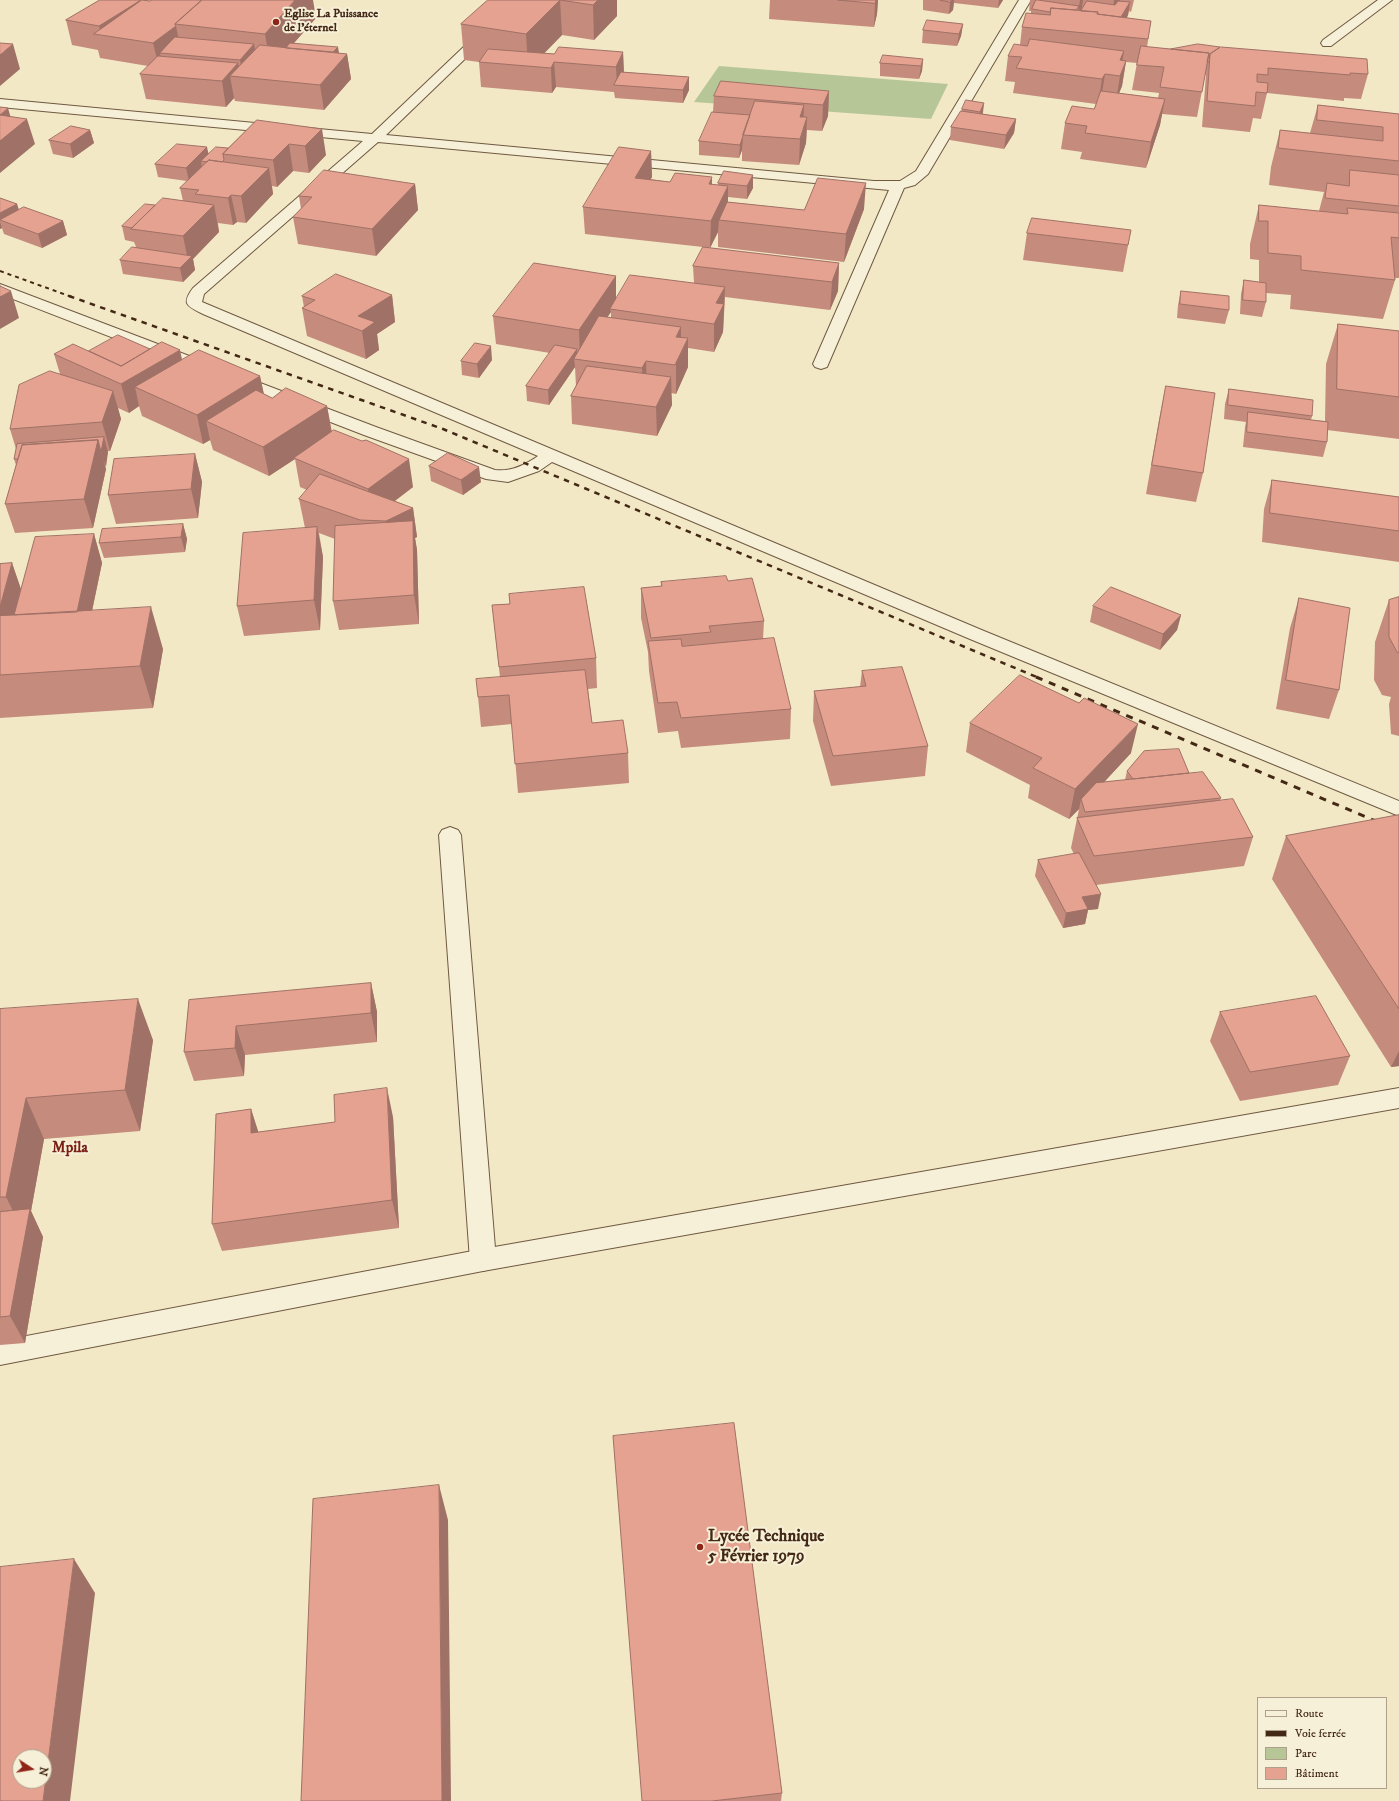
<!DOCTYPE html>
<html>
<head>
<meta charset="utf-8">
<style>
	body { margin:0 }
	#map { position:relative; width:1399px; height:1801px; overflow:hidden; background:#f2e8c5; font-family:"IM FELL DW Pica",serif }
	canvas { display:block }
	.legend { position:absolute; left:1257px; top:1697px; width:130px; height:92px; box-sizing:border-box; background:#f7f0d9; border:1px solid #afa08b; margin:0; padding:5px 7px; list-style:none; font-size:12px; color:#432915 }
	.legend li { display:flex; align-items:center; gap:8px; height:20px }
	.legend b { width:20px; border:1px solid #afa08b }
	.north { position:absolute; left:12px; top:1749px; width:40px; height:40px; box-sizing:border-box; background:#f7f0d9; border:1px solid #afa08b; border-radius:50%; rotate:102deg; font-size:11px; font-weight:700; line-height:16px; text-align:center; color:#432915 }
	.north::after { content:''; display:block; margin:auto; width:14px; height:18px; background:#8f2418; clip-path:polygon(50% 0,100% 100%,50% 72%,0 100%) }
</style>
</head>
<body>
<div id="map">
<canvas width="1399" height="1801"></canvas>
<ul class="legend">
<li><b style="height:5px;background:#f7f0d9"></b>Route</li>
<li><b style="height:5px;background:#432915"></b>Voie ferrée</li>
<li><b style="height:11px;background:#b7c697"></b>Parc</li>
<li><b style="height:11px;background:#e5a291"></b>Bâtiment</li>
</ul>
<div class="north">N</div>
</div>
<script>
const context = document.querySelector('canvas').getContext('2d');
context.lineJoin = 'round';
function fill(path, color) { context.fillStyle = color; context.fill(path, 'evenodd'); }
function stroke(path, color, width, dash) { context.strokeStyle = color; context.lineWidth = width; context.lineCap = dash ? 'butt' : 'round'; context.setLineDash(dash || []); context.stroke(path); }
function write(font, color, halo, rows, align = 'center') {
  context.font = font + ' "IM FELL DW Pica",serif'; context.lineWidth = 4; context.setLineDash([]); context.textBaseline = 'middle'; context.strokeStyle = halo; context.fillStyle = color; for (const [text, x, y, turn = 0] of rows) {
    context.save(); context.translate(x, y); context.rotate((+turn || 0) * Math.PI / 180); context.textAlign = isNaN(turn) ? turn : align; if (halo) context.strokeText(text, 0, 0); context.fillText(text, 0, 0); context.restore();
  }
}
const green = new Path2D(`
	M719,66l229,18 -17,35 -237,-17z`);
const lane = new Path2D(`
	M1378,0h14l-61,46h-8l-2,-3 2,-3z
	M450,827l8,3 3,5 35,425 -4,8 -9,3 -9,-3 -4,-8 -31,-425 3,-5z`);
const street = new Path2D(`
	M513,0h13l-140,135 488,46h26l16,-10 103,-171h12l-103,174 -13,11 -11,3 -77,179 -6,2 -6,-2 -2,-3 76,-174 -511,-48 -174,152 -2,8 782,329 415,170v15l-429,-177 -418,-177 -13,9 -31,11 -22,-3 -122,-44 -364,-141v-10l376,143 119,43c16,2 30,-5 43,-14l-335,-142c-16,-8 -22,-10 -10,-26l170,-147 -363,-34v-8l372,35z
	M1399,1088v20l-916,163 -483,94v-24l483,-92z`);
const railFar2 = new Path2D(`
	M0,271l72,26`);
const railFar1 = new Path2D(`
	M69,296l374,133 596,249`);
const rail = new Path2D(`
	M1036,677l363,154`);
const wall = new Path2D(`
	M100,0h44l172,18 -22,25 45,10 8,1 4,25 -27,31 -89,-9 -1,-3 -8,9 -80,-8 -6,-25 8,-8 -48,-8 -2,-8 -26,-5 -6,-25z
	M488,0h129v16l-23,24 -32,-5 -18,18 10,1 69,-2 1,20 65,5v13l-6,13 -68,-5 -1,-6 -58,-5 -4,6 -71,-6 -2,-25 -15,-2 -3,-36z
	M770,0h108l-1,14 -3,13 -105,-8z
	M923,0h80l-5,8 -44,-5 -1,7 -4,4 -26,-4z
	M1030,0h104l-3,12 -2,-1 -1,4 -1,3 24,3 -4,26 24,2 49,-1 148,26 -7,25 -17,-1v3l-77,-8 -6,26 -8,-1 -3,14 -48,-5 4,-52h-1l-8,42 -35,-3 -2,11 -14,43 -66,-9 2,-7 -21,-3 4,-26 29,-14 2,-5 -83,-11 2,-11 -10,-1 3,-25 12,-11 2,-18 9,-14v-2h-2zM1126,62l11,1 -5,27 27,3 -1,5 -39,-5 3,-7z
	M963,24l-2,12 -4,10 -35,-3 1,-13z
	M923,59l-1,12 -3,8 -39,-3v-13z
	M829,91l-1,25 -6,15 -15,-1 -1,13 -7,22 -57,-4v-11l-3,8 -40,-3v-14l14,-29 1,-16z
	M984,103l-1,11 33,5 -2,14 -10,16 -54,-9 1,-13 10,-16 1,-2z
	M1318,105l81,9v164h-4v2l-12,39 -93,-10 1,-14 -25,-2v9l-4,15 -22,-3 1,-20 3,-14 15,2v-22l-9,-1v-15l9,-39 60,6 5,-19 -55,-7 2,-18 9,-37 30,3z
	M257,120l69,35 -17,18 -16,-2 -16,16 -5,-1 1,8 -27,29 -9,-1 -4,3 -15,-2 1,9 -26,27 2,11 -12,12 -60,-8 -3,-14 16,-13 -2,-5 -9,-2 -3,-14 33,-21 28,-4 -3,-13 7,-7 -29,-4 -3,-13 53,-10 20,-6z
	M90,130l4,13 -21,15 -20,-4 -4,-14z
	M651,151l1,26 -2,2 20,3 48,3v-2l35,-8v13l-6,11 -19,-2v5l76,8 60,-1 -20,53 -126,-15v-15l-8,16 129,15 -1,28 -8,19 -105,-13 -2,35 -9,20 -26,-4v19l-12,27 -5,-1 1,12 -15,31 -85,-12 -1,-28 5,-10 -1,-19 -26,38 -22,-4 -1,-15 24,-33 -54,-9 -3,-28 123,-40v23l78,-16 -1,-17 10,-19 -118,-13 -2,-27zM611,312v5h-4z
	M415,184l3,26 -42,46 -78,-12 -5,-27 8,-8 -2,-13z
	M0,198l17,6 2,6 44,11 4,14 -25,13 -38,-14 -2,-6 -2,1z
	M1131,230l-8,42 -100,-12 4,-27z
	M1181,291l48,19 -4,14 -48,-6 1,-13z
	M392,295l3,27 -18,12 2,16 -13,9 -59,-23 -5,-28 2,-1 -2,-11z
	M1338,324l61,7v108l-72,-9v12l-4,15 -80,-10 2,-20 1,-5 -22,-3 1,-15 4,-15 83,27 -1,4 14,1 1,-57z
	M150,349l32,11 78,16 4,18 8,4 55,8 5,26 81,55 -18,14 18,7 4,29 -2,1 2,12 2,74 -80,6 -6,-29 2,-62 -16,-6 4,24 -3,73 -76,6 -7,-30 68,-78 -6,-29 8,-9 -7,-3 -5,-28 -26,17 -56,-26 -3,-10 -7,4 -61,-28 -3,-10 -10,7 -11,-5 3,11 -11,32h-2l-3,16 1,2 -13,59 -78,5 -10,-29 11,-39 -2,-6 2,-10 -6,-20 50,-55 -6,-20 35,-3z
	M492,360l-13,18 -17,-3 -1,-14z
	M1166,386l37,87 -7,29 -50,-8 14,-79z
	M195,454l7,28 -4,36 -82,6 -8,-29z
	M429,466l52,16 -18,13 -32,-14z
	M1272,480l127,17v65l-137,-20 2,-33z
	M183,524l4,15 -2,13 -81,6 -5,-15z
	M94,534l8,29 -10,48 71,38 -10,59 -153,10v-154l12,-1 9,27z
	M728,581l36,40 -1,18 28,70 -1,30 -109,9 -3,-17 -20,2 -9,-62 -1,-19 -7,-34v-30l20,-2v-4z
	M509,594l87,64 1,30 -9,1 4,34 36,30 1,30 -111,10 -6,-69 -31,3 -3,-30 22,-20 -8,-72 18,-1z
	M1399,597v139l-8,-2 -2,-30 2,-7 -9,-2 -8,-15 1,-38 14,-42z
	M1299,598l40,92 -10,29 -53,-10 14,-81z
	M1093,606l88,9 -4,15 -17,20 -70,-28z
	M862,671l66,75 -3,30 -94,10 -18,-65 1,-30 46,-4z
	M970,723l161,30 -27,29 21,-2 2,-9 62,2 32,25 -1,2 33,37 -9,29 -148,19 2,24 -10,1 -3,14 -22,4 -28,-52 3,-16 36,-6 -3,-6 8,-39 -10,10 -41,-21 2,-13 -64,-33z
	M1399,815v251l-8,1 -119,-188 14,-43z
	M371,983l6,29v30l-132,13 -1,21 -50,5 -10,-29 5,-52z
	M0,1009l153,31 -13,91 -96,8 -13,72 12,26 -18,106 -25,2z
	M1220,1012l130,44 -12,29 -98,16 -30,-60z
	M251,1109l7,23 135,-15 6,111 -177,23 -10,-27z
	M782,1793l-1,8h-139z`);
const shadedWall = new Path2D(`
	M141,0h3l5,23 -48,11 -2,-8z
	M295,0h18l3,18 -45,51 -6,-35z
	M560,0l2,35 -30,31h-4l-2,-32z
	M598,0h19v16l-23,24 -1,-35z
	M876,0h2l-1,14 -3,13 1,-24z
	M952,0h2l-1,10 -4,4 1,-12z
	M999,0h4l-5,8z
	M1080,0h3l-2,12 -4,6z
	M1114,0h6l-1,6 -7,11z
	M1130,2l-2,13 -13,21 1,-11z
	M963,24l-2,12 -4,10 2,-12z
	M176,26l5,25 -21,2 2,12 -3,2 -6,-24z
	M13,44l7,25 -20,17v-31z
	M254,44l5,25 -16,8 -3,-17z
	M338,47l2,12 -12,-1z
	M1124,51l-4,25v-16z
	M623,52l1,25 -7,8 -1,-18z
	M347,54l4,25 -27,31 -4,-25z
	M923,59l-1,12 -3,8 2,-13z
	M1126,61l-4,25 -6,15 4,-25z
	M554,62l2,25 -4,6 -1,-25z
	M238,63l3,14 -11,-1 4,22 -8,9 -4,-26z
	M1105,74l-4,25 -3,6 4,-26z
	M689,77v13l-6,13v-13z
	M829,91l-1,25 -6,15 1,-26z
	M1165,99l-5,26 -14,43 5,-26z
	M984,103l-2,13 -3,9 1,-13z
	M804,105l-1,25 4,-13 -1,26 -7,22 1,-26v-22z
	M8,108l6,21 13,-10 8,25 -35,29v-58z
	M1016,119l-2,14 -10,16 2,-14z
	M322,129l4,26 -17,18 -4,-27z
	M90,130l4,13 -21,15 -3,-14z
	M743,137l-1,13 -3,8 1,-13z
	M289,144l4,27 -16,16 -4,-27z
	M207,147l3,14h-9l1,7 -13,13 -3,-13z
	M651,151l1,26 -16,27 -1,-26z
	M269,168l4,26 -27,29 -5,-27z
	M753,175v13l-6,11v-13z
	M712,177v27l-3,-20z
	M866,183l-2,26 -20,53 2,-28z
	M415,184l3,26 -42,46 -4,-27z
	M728,186v27l-9,7 -1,12 -8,16 1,-27z
	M231,195l6,27 -4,3 -5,-27z
	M17,204l4,14 -21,2v-7z
	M214,205l5,27 -26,27 2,11 -12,12 -3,-14 8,-8 -5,-24z
	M63,221l4,14 -25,13 -4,-14z
	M0,222l2,6 -2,1z
	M839,263l-1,28 -8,19 2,-28z
	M616,276v27l-6,6 1,3 -31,46 -1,-28z
	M0,284l3,11 8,-4 8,27 -19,11z
	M725,287l-2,45 -9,20v-28l2,-21z
	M392,295l3,27 -18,12 2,16 -13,9 -4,-28 -4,-15z
	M681,327v27l7,-16v29l-12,27v-57z
	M491,346l1,14 -13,18 -2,-14z
	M577,349v10h-3l1,8 -26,38 -1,-15z
	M180,350l6,28 -51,9 4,19 -10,7 -8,-29z
	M646,361l1,28 -4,7 -1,-28z
	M260,376l6,29 -60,16 4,19 -7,4 -6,-29z
	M671,377l1,28 -15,31 -1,-29z
	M113,391l8,28 -11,32 -8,-29z
	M327,406l5,29 -38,23 1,1 -26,17 -6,-29z
	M104,437l4,15 -2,15 -5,-15z
	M98,440l8,29 -13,59 -9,-29z
	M195,454l7,28 -4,36 -7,-29z
	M409,459l4,28 -41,31 -4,-29z
	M479,467l2,15 -18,13 -2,-15z
	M413,508l4,29 -2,1 2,12 2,74 -5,-29 -24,-45 -4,-29z
	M183,524l4,15 -2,13 -4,-15z
	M317,527l6,30 -3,73 -6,-30z
	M94,534l8,29 -18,86 -9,-30z
	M12,563l10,29 -8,31 -14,8v-24z
	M151,607l12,42 -10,59 -13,-42z
	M1181,615l-4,15 -17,20 3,-16z
	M1138,724l-7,29 -48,52 -2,-6 -2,10 -10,10 6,-30z
	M1101,894l-3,15 -10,1 -3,14 -22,4 3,-15 16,-16z
	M371,983l6,29v30l-6,-29z
	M138,999l15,41 -13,91 -15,-41z
	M236,1026l9,29 -1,21 -9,-28z
	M1399,1051v15l-8,1z
	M387,1088l6,29 6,111 -7,-28z
	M26,1098l18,41 -13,72 12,26 -18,106 -15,-27 15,-81 -19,-38z
	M251,1109l9,28 -9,-4z
	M439,1485l9,35 3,281h-9z
	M74,1559l21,34 -25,208h-27z`);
const building = new Path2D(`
	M100,0h41l-42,26 -33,-6z
	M142,0l8,1 2,-1h50l-27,24 1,2 -23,17 -59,-9z
	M202,0h93l-30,34 -90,-10z
	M488,0h110l-5,5 -33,-5 -34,34 -65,-10z
	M838,0h38l-1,3z
	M940,0h12l-2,2z
	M1036,0h2l41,6 -3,4 -25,-2 -1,4 -18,-3z
	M1087,1l28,4 3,-4 12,1 -9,15 -24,-3 1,-2 -17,-1z
	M1051,8l47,4 -1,2 54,7 -3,18 -126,-12 4,-14 24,2z
	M927,20l36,4 -4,10 -36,-4z
	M175,37l79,7 -14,16 -80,-7z
	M1030,39l94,12 -4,9 6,1 -6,15 -15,-2 -3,5 -86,-11 6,-11 -14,-1 6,-12 13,2z
	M0,43l13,1 -13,11z
	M290,43l48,4 -5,5 -47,-4z
	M1198,44l22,3 -10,7 -1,8h-2l2,-9 -38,-4z
	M260,45l87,9 -27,31 -90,-9z
	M1141,46l68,7 -7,39 -42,-5 4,-20 -27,-2z
	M559,47l64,5 -7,15 -62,-5 -3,6 -72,-6 9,-13 66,5z
	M1221,47l146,12 1,15 -18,-1v2l-82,-7v7l-11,-1v8l11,1 -1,10 -11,-1 -1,14 -48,-5 3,-47z
	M883,55l40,4 -2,7 -41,-3z
	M158,56l80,7 -16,18 -82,-7z
	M621,72l68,5 -6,13 -69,-5z
	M721,81l108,10 -6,14 -109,-9z
	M1101,91l64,8 -14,43 -66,-9 2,-7 -22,-3 7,-17 22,3z
	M966,100l18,3 -4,9 -18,-3z
	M755,101l49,4 -4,12h7l-7,22 -57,-4z
	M1318,105l81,9v47l-121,-13 2,-18 103,11v-14l-66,-7z
	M0,107l8,1 -8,7z
	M961,111l55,8 -10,16 -55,-8z
	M712,112l38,3 -10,30 -41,-4z
	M0,115l27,4 -27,22z
	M257,120l65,9 -17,17 -16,-2 -16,16 -50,-6z
	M71,126l19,4 -20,14 -21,-4z
	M177,144l30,3 -21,21 -31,-4z
	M216,147l12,1 -5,6 1,6 -2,2 -13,-2 -2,2 -6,-1z
	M619,147l32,4 -16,27 35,4 5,-9 37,4 -3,7 19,2 -17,35 -128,-14z
	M209,160l60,8 -28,28 -10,-1 -3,3 -33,-4 4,-4 -19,-2z
	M324,170l91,14 -43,45 -79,-12 19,-20 -13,-1z
	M1350,170l49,5v31l-74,-8 2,-15 22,3z
	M724,171l29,4 -6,11 -29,-3z
	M818,178l48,5 -20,51 -127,-14 8,-18 77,8z
	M0,198l17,6 -17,9z
	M163,198l51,7 -31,31 -52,-7z
	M145,204l10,1 -23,23 -10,-2z
	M1259,205l89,9 -1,-6 52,5v25l-8,-1 4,43 -94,-10v-14l-33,-3v-32h-9z
	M24,207l39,14 -25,13 -38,-14z
	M1032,218l99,12 -3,15 -101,-12z
	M132,247l60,9 -12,12 -60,-8z
	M703,247l136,16 -7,19 -139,-16z
	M534,263l82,13 -37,54 -86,-14z
	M336,274l56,21 -34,21 17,6 -13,9 -60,-23 13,-8 -13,-4z
	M630,275l95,12 -9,16 8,1 -10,20 -104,-15z
	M1244,280l22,3v19l-23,-2z
	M0,286l11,5 -11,6z
	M1181,291l48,5v14l-49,-6z
	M599,316l82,11 -5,10 12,1 -13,27 -29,-4 -4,7 -68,-9z
	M1338,324l61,7v66l-62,-8z
	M118,335l32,14 -29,17 -32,-15z
	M162,342l18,8 -59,34 -67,-30 19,-10 48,22z
	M475,343l16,3 -14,18 -16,-3z
	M555,345l22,4 -29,41 -22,-4z
	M199,350l61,26 -63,39 -62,-28z
	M587,366l84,11 -15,30 -85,-11z
	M50,371l63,20 -11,31 -92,7 9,-44z
	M1166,386l49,7 -12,80 -51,-8z
	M286,388l41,18 -64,41 -57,-26 50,-31 16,8z
	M1229,389l84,11 -1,16 -84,-11z
	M1248,412l80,10 -1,20 -80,-10z
	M334,430l28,11 4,-1 43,19 -41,30 -74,-31z
	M104,437l-3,15 -3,-12 -76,5 -4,14h-4l3,-15z
	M98,440l-14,59 -79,5 17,-59z
	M448,453l31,14 -18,13 -32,-14z
	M195,454l-4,35 -83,6 6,-36z
	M320,474l93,34 -27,13 -26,-1 -61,-21z
	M1272,480l127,17v34l-129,-18z
	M413,521l1,74 -81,6 2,-75z
	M183,524l-2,13 -82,6 3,-14z
	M317,527l-3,73 -77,6 6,-73z
	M94,534l-17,78 -63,3 21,-78z
	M12,563l-12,44v-43z
	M726,576l2,5 24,-3 12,43 -55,5 2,6 -60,6 -10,-50 21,-2 -1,-4z
	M584,587l12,71 -97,9 -7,-62 18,-1 -1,-10z
	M1111,587l70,28 -18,19 -70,-28z
	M1399,597v56l-2,-1 -8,-15v-37z
	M1299,598l51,10 -11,82 -53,-10z
	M151,607l-11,59 -140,9v-59z
	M774,638l17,71 -110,9 -4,-16 -19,1 -10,-62 33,-2 1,7z
	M902,667l26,79 -95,10 -19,-65 52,-5 -4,-15z
	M585,670l7,53 31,-3 5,33 -113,11 -6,-69 -31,2 -2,-18z
	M1020,675l59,28 5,-5 54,26 -63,65 -42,-21 9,-10 -72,-35z
	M1179,749l10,24 -56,6 -6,-8 17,-20z
	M1203,772l18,26 -136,14 -4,-13 15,-16z
	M1233,799l20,38 -159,19 -17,-38z
	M1399,815v194l-113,-173z
	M1079,853l22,41 -19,3 6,12 -22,4 -28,-53z
	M371,983v30l-135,13 -1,22 -51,4 5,-52z
	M1316,996l34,60 -100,16 -30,-60z
	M138,999l-13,91 -99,8 -20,99h-6v-188z
	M387,1088l5,112 -180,24 4,-110 35,-5v24l84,-11 -1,-27z
	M30,1209l-20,107 -10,1v-105z
	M734,1423l48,370 -70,8h-70l-29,-365z
	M439,1485l3,316h-141l12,-302z
	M74,1559l-31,242h-43v-234zM20,1757h24v24h-24z`);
const markers = [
	[276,22,4,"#8f2418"],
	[700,1547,4,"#8f2418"]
];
const farPoinames = [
	["Eglise La Puissance",284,15],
	["de l'éternel",284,29]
];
const neighbourhoodNames = [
	["Mpila",70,1149]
];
const nearPoinames = [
	["Lycée Technique",708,1537],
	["5 Février 1979",708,1557]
];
fill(green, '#b7c697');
stroke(lane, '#6f5941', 2);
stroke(street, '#6f5941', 2);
fill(lane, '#f7f0d9');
fill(street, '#f7f0d9');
stroke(railFar2, '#432915', 2, [4, 4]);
stroke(railFar1, '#432915', 2.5, [5.5, 5.5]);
stroke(rail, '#432915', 3, [7, 7]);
fill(wall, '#c58b7d');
fill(shadedWall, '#a07166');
fill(building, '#e5a291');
stroke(building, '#a07166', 1);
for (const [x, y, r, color] of markers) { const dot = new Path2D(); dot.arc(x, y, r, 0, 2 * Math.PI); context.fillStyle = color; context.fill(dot); stroke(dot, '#f7f0d9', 1.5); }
write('bold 12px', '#432915', '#f7f0d9', farPoinames, 'left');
write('bold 15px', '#7a1f14', '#f7f0d9', neighbourhoodNames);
write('bold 17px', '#432915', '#f7f0d9', nearPoinames, 'left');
</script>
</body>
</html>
